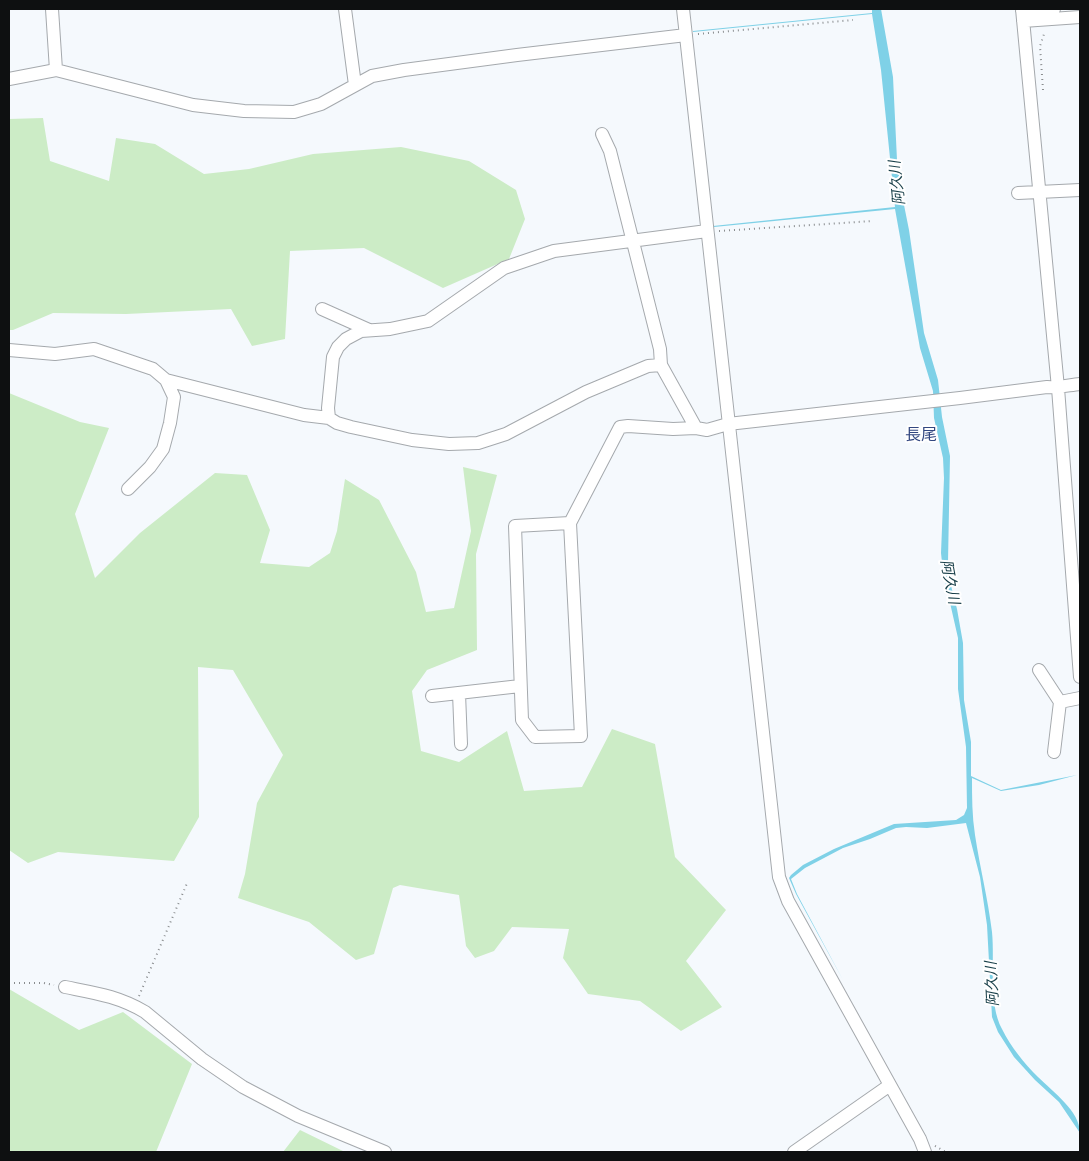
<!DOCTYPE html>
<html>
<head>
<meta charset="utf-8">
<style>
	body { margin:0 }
	#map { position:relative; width:1089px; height:1161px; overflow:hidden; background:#f5f9fd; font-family:Lato,sans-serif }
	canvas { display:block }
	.frame { position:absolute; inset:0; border:10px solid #0e1011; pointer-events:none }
</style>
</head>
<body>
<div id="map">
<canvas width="1089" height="1161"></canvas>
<div class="frame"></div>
</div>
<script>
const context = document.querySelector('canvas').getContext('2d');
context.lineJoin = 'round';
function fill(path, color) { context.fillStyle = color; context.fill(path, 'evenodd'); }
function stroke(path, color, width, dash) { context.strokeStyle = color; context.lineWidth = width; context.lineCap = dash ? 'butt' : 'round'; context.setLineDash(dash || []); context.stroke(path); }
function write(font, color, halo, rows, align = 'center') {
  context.font = font + ' Lato,"Noto Sans JP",sans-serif'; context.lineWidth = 4; context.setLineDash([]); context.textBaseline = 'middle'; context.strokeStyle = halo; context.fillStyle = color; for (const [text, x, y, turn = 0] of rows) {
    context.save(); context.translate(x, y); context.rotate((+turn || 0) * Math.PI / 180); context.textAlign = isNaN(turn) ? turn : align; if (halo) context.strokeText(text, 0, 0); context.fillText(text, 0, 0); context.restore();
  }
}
const green = new Path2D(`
	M43,118l7,43 59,20 7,-43 39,6 49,30 45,-5 64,-15 88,-7 68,14 47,29 9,29 -16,40 -66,29 -79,-40 -74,3 -5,88 -33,7 -21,-37 -105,5 -73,-1 -40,17h-4v-211z
	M9,393l71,29 29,6 -34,86 20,64 45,-45 75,-60 32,2 23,55 -10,33 49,4 21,-14 7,-22 8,-52 34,21 37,72 10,40 28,-4 17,-77 -8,-64 34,8 -21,79 1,96 -50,20 -15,21 9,60 38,11 48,-31 17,60 58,-4 30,-58 43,15 20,113 51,53 -40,51 36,46 -41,24 -41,-30 -52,-7 -25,-36 6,-29 -57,-2 -18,24 -19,7 -9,-12 -7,-51 -59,-10 -7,3 -19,66 -18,6 -47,-38 -71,-24 7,-24 12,-71 26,-48 -50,-85 -35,-3 1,150 -25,44 -116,-9 -30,11 -19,-13z
	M9,989l70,41 44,-18 69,52 -36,88h-147z
	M300,1130l45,22h-62z`);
const water = new Path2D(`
	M872,9h9l12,68 4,83 4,30 8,40 15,103 14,47 4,37 8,39 -2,106 1,16 8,31 6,34 1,57 7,42v34l30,14 76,-15 -38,10 -38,6 -29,-13c0,19 0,38 3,57 5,33 13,64 17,97 3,30 -4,71 10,97 9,18 22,34 36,48 15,15 42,34 42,56l-21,-31 -24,-22 -21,-23 -16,-25 -6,-15 -5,-92 -7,-48 -14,-54 -39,5 -21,-1 -10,1 -26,11 -27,9 -38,20 -14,11 6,15 46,86 -47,-86 -7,-16 2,-3 12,-10 31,-16 60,-25 62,-4 8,-5 3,-7 -1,-61 -8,-58v-51l-15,-66 -2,-19 3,-75 -1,-20 -9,-40 -1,-27 -13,-43 -25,-139 -181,18 -1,-1 182,-19 -14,-137 -9,-56 -179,18v-1l179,-18z`);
const path = new Path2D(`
	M698,34l155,-14
	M1043,90l-3,-44 5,-15
	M719,231l154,-10
	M9,983h35l10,2
	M139,996l49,-115
	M935,1146l11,6`);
const minor = new Path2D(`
	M52,9l4,61
	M345,9l10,76
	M683,9l96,868 9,24 102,184 30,54 5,13
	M1022,9l36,379 22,289
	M1022,11l32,-2
	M1023,21l57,-4
	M9,79l47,-9 137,35 51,6 50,1 27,-8 51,-28 32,-6 113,-15 169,-20
	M602,134l8,17 50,198 1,16
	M1018,193l62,-3
	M707,231l-153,20 -50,17 -76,53 -38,8 -29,2 -15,8 -8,8 -5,10 -5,51 1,10 8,5 14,4 61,13 37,4 29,-1 28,-9 80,-42 62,-26 13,-1 35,63 11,2 21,-6 232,-26 87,-11c12,1 22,-2 33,-3
	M322,309l47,21
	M9,350l46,4 39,-5 59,20 13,11 138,35 25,3
	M128,489l22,-22 13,-18 7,-26 4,-26 -8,-17
	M570,523l11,213 -46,1 -13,-17 -7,-194 55,-3 50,-96 8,-1 45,3 23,-1
	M1039,670l21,32 -6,50
	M459,693l2,51
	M432,696l88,-10
	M1060,702l20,-4
	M65,987c30,6 53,9 80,25l57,47 41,28 55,29 87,36
	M794,1152l96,-67`);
const waterNames = [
	["阿久川",897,183,-96],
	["阿久川",950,582,79],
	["阿久川",992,984,-93]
];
const quarterNames = [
	["長尾",921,435]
];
fill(green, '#ccecc6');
fill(water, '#7fd1e7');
stroke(minor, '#a5a9ad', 14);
stroke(path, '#8a8d8f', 2, [1, 4]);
stroke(minor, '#fff', 12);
write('italic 15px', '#173e48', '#fff', waterNames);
write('16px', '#324780', '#fff', quarterNames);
</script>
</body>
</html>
